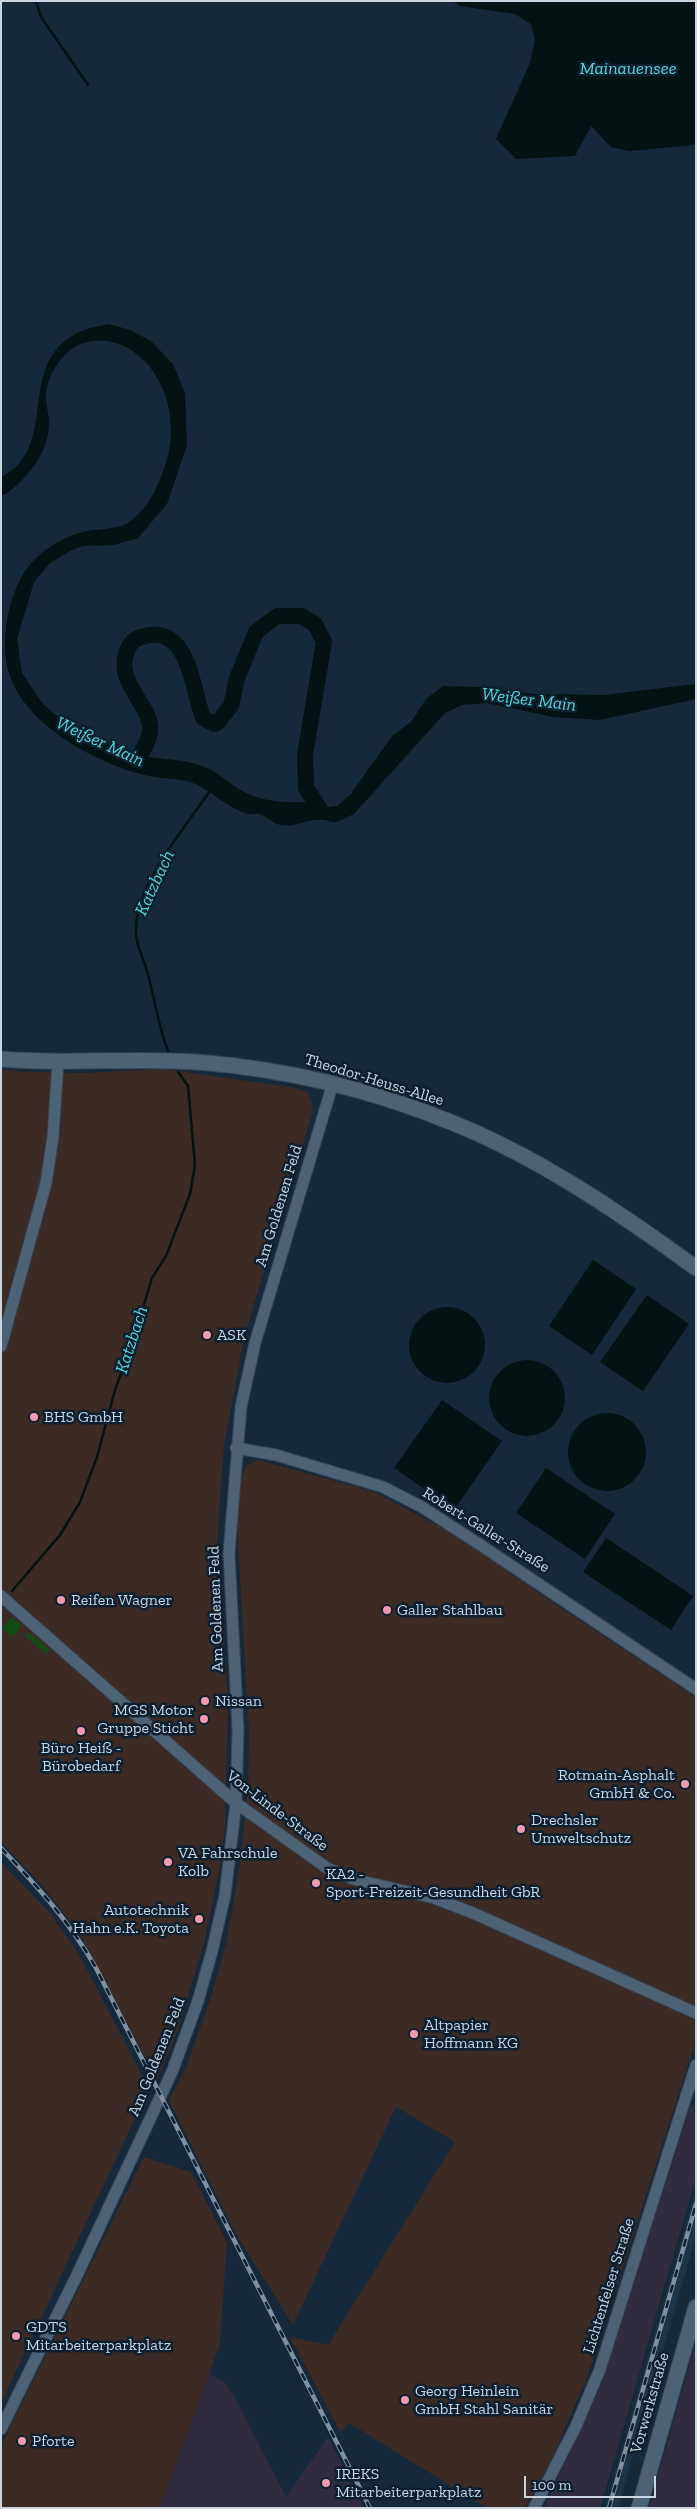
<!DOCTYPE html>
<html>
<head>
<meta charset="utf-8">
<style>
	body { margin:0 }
	#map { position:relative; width:697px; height:2509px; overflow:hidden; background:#16293a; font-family:"Zilla Slab",serif }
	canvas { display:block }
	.frame { position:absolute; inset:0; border:2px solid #c9d5e0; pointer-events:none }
	.scale { position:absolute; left:524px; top:2476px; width:132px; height:22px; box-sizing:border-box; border:2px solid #c9d5e0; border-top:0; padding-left:6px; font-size:15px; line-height:18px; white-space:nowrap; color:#c9d5e0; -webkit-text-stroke:4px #0d2030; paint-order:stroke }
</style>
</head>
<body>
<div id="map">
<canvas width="697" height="2509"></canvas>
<div class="frame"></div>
<div class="scale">100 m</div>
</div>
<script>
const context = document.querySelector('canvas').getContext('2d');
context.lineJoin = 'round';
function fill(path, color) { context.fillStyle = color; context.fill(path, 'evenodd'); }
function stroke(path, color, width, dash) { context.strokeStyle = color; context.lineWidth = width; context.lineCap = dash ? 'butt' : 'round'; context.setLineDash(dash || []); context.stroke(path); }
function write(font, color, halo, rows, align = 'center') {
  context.font = font + ' "Zilla Slab",serif'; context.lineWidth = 5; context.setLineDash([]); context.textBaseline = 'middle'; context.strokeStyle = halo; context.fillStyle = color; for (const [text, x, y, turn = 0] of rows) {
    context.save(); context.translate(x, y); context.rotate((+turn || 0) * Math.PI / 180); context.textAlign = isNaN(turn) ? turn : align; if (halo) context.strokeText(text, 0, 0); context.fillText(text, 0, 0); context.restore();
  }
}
const commercial = new Path2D(`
	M691,2105l5,2v70l-96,331h-56l57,-123z
	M696,2343v165h-47l33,-117z
	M209,2374l15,8 9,12 53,103 42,-60 36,71h-204z`);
const industrial = new Path2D(`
	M1,1069l25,3 58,1 79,-4 127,18 17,5 4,7 2,12 -68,223 -21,111 -7,97 11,158 -3,126 -5,40 -15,73 -27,91 -21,50 -77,-146 -40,-51 -39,-41z
	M258,1460l117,32 85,46 101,70 135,89v343l-108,335 -34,79 -29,54h-38l-138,-85 -9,9 -50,-95 38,8 127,-203 -59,-35 -103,218 -56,-89 -68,-135 18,-36 25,-71 14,-50 14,-80 8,-78 1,-54 -12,-207 5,-49 4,-10z
	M1,1862l50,52 29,42 69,133 -148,314z
	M144,2157l47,15 36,70 -7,102 -60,164h-159v-62z`);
const built = new Path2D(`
	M696,2190v46l-78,272h-13z`);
const green = new Path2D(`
	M12,1617l9,8 -6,10 -4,1 -9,-8z
	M28,1632l21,17 -3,5 -21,-18z`);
const water = new Path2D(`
	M453,1h243v144l-67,6 -18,-4 -20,-21 -16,30 -59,3 -20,-20 34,-76 5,-23 -4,-16 -16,-10 -56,-8z
	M109,324l21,6 21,11 22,23 12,29 2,52 -20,59 -29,34 -24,7 -31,1 -13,5 -20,12 -16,19 -17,57 5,34 21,31 10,9c25,14 53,33 82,41 22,6 46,4 67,12 13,4 19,11 29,18 29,21 58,19 92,17l5,6 9,-1 13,-11 42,-59 19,-14 15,-23 17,-13 34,1 56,7 71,1 92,-11v15l-96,21 -47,-3 -66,-14 -25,2 -17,8 -91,101c-6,2 -14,8 -20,8 -5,0 -10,-3 -15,-2 -13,0 -24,7 -37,5 -9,0 -15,-9 -23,-11 -4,-1 -7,1 -11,0 -19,-5 -39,-25 -55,-31 -10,-4 -21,-4 -32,-5 -54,-7 -144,-54 -154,-113 -5,-26 0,-59 12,-83 11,-24 35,-41 60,-49 13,-4 28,-3 42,-7 13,-4 26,-21 33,-33 9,-19 17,-40 17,-61 1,-40 -23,-85 -64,-91 -12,-1 -21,0 -31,5 -15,9 -29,30 -30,48 -1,10 4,21 3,32 -2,29 -22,53 -45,69h-3v-18c68,-32 -1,-137 108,-153z
	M593,1260l43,29 -44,66 -43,-29z
	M647,1295l42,29 -46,67 -43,-29z
	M409 1345a38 38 0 1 1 76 0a38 38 0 1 1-76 0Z
	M489 1398a38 38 0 1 1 76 0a38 38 0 1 1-76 0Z
	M442,1400l60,41 -48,69 -60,-42z
	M568 1452a39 39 0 1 1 78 0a39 39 0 1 1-78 0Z
	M546,1468l69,46 -30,45 -69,-46z
	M606,1538l87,58 -22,34 -88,-58z`);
const stream = new Path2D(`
	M36,1l5,16 47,68
	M168,1051c-9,-24 -13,-48 -19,-73 -3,-15 -12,-29 -13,-44 -3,-46 50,-108 74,-143
	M12,1591l48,-56 20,-33 17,-45 18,-67 18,-49 19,-63 14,-22 24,-62 5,-29 -7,-79 -10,-14`);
const river = new Path2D(`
	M136,761c6,-10 13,-18 14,-30 3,-28 -41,-50 -20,-86 4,-7 12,-9 20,-10 40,-5 43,57 53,83l11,6 4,-2 13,-16 6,-28 19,-46 21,-16h24l14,8 9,18 -19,113 1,33 14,21`);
const street = new Path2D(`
	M1,1346l45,-163 7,-46 5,-75
	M236,1448l40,7 107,32 39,20 60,39 214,143
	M1,1596l235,207 91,65 26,11 81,19 39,15 223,100
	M1,2429l77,-156 94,-201 26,-71 14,-50 13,-56 11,-92 2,-73 -9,-177 12,-146 14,-64 78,-260
	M534,2508l42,-82 24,-57 96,-304`);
const secondary = new Path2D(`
	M1,1059c65,6 131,-2 196,3 88,7 174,27 256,61 87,35 167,90 243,145
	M639,2508l57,-201`);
const rail = new Path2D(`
	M1,1848c36,38 69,74 95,120l274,540
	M609,2508l87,-304`);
const markers = [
	[207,1335,5,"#f29aaf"],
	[34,1417,5,"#f29aaf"],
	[61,1600,5,"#f29aaf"],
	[387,1610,5,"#f29aaf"],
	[205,1701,5,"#f29aaf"],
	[204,1719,5,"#f29aaf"],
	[81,1731,5,"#f29aaf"],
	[685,1784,5,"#f29aaf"],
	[521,1829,5,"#f29aaf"],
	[168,1862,5,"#f29aaf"],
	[316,1883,5,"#f29aaf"],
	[199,1919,5,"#f29aaf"],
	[414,2034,5,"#f29aaf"],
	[16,2336,5,"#f29aaf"],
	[405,2400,5,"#f29aaf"],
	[22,2441,5,"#f29aaf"],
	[326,2483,5,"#f29aaf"]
];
const streetNames = [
	["Theodor-Heuss-Allee",374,1080,17],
	["Am Goldenen Feld",279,1206,-73],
	["Robert-Galler-Straße",486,1530,32],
	["Am Goldenen Feld",216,1609,-92],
	["Von-Linde-Straße",277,1811,37],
	["Am Goldenen Feld",157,2057,-68],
	["Lichtenfelser Straße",609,2286,-73],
	["Vorwerkstraße",650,2403,-74]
];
const poiNames = [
	["ASK",217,1335],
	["BHS GmbH",44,1417],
	["Reifen Wagner",71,1600],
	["Galler Stahlbau",397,1610],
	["Nissan",215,1701],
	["MGS Motor",194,1710,"right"],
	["Gruppe Sticht",194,1728,"right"],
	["Büro Heiß -",81,1748,"center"],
	["Bürobedarf",81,1766,"center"],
	["Rotmain-Asphalt",675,1775,"right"],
	["GmbH & Co.",675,1793,"right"],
	["Drechsler",531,1820],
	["Umweltschutz",531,1838],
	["VA Fahrschule",178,1853],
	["Kolb",178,1871],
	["KA2 -",326,1874],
	["Sport-Freizeit-Gesundheit GbR",326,1892],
	["Autotechnik",189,1910,"right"],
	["Hahn e.K. Toyota",189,1928,"right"],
	["Altpapier",424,2025],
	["Hoffmann KG",424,2043],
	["GDTS",26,2327],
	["Mitarbeiterparkplatz",26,2345],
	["Georg Heinlein",415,2391],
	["GmbH Stahl Sanitär",415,2409],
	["Pforte",32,2441],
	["IREKS",336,2474],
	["Mitarbeiterparkplatz",336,2492]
];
const waterNames = [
	["Mainauensee",628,69],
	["Weißer Main",529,700,7],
	["Weißer Main",100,742,25],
	["Katzbach",155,883,-65],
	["Katzbach",132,1340,-72]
];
fill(commercial, '#302c3d');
fill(industrial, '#3c2a24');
fill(built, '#1b344a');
fill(green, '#124c15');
fill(water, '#031212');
stroke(stream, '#031212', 2.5);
stroke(river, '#031212', 16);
stroke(street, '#364453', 13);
stroke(secondary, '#364453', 17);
stroke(street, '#4d6275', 11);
stroke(secondary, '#4d6275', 15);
stroke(rail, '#81909e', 4.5);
stroke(rail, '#0d2030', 2.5, [8]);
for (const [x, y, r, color] of markers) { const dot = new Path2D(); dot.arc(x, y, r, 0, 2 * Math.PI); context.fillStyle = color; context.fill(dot); stroke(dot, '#0d2030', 2); }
write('16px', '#c9d5e0', '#0d2030', streetNames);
write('16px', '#c9d5e0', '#0d2030', poiNames, 'left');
write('italic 18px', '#55d5d9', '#0d2030', waterNames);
</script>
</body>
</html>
